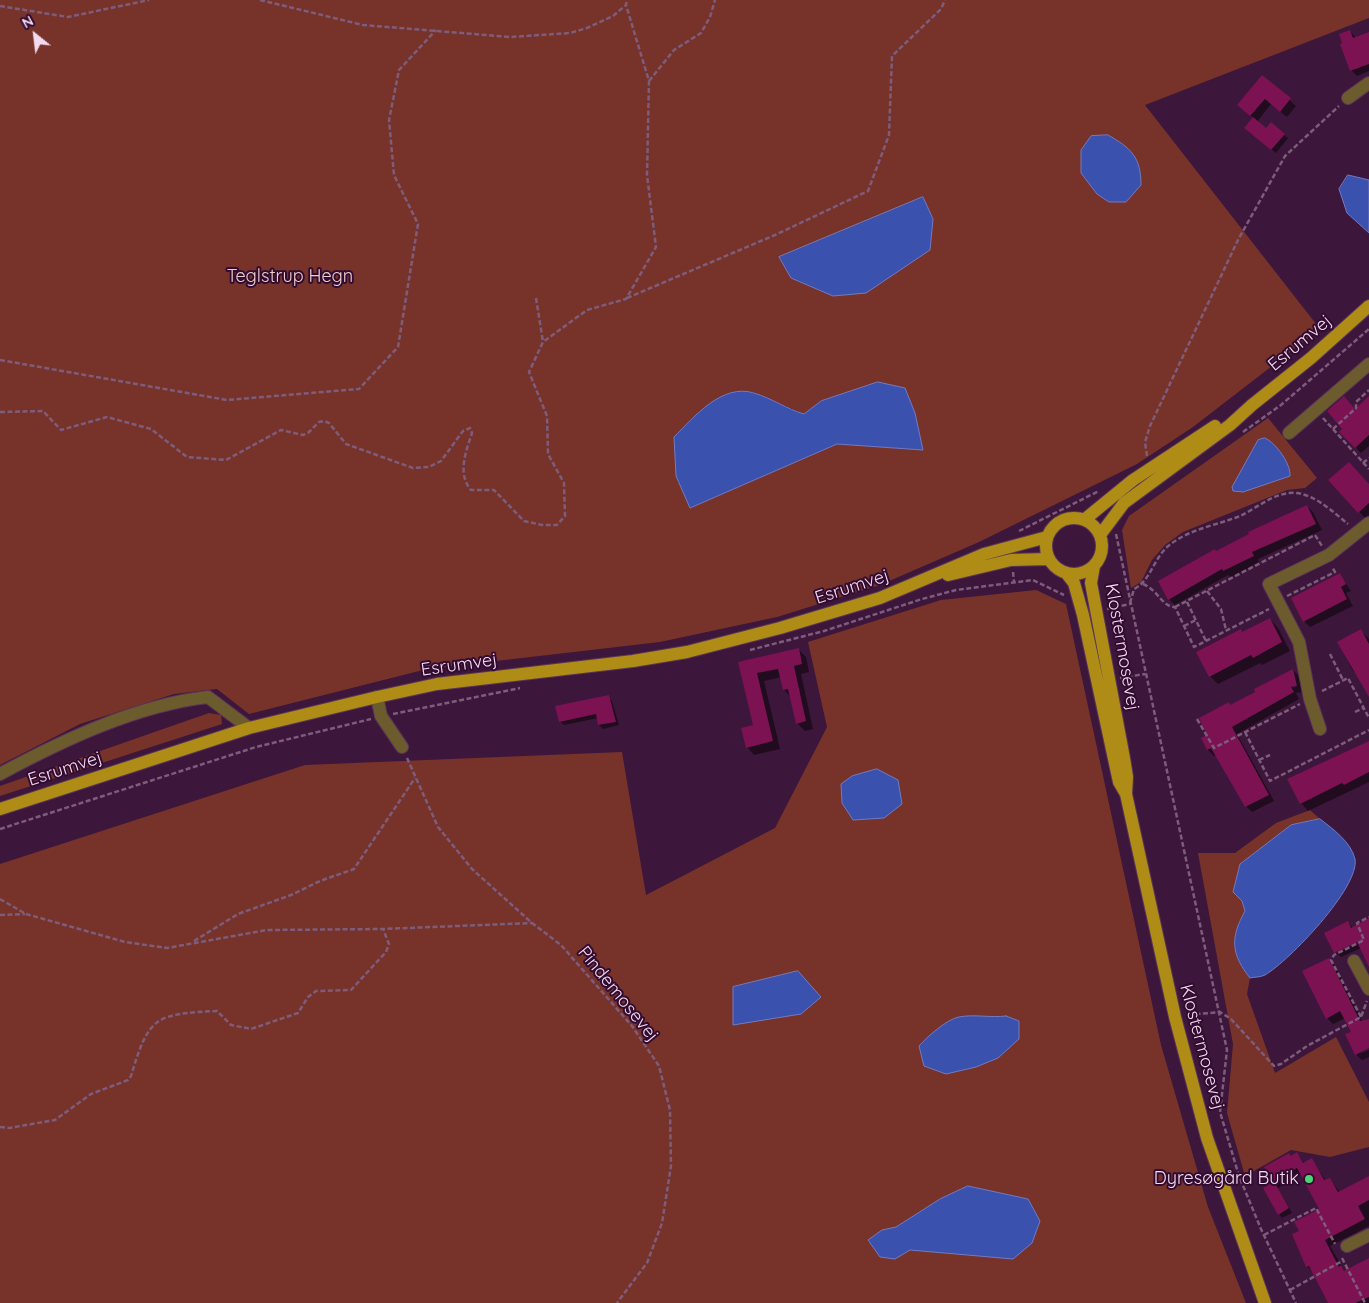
<!DOCTYPE html>
<html>
<head>
<meta charset="utf-8">
<style>
	body { margin:0 }
	#map { position:relative; width:1369px; height:1303px; overflow:hidden; background:#3d163b; font-family:Quicksand,sans-serif }
	canvas { display:block }
	.north { position:absolute; left:10px; top:10px; width:50px; height:50px; -webkit-text-stroke:4px #320c30; paint-order:stroke; rotate:331deg; font-size:14px; font-weight:700; line-height:20px; text-align:center; color:#f3daf0 }
	.north::after { content:''; display:block; margin:auto; width:18px; height:22px; background:#f3daf0; clip-path:polygon(50% 0,100% 100%,50% 72%,0 100%) }
</style>
</head>
<body>
<div id="map">
<canvas width="1369" height="1303"></canvas>
<div class="north">N</div>
</div>
<script>
const context = document.querySelector('canvas').getContext('2d');
context.lineJoin = 'round';
function fill(path, color) { context.fillStyle = color; context.fill(path, 'evenodd'); }
function stroke(path, color, width, dash) { context.strokeStyle = color; context.lineWidth = width; context.lineCap = dash ? 'butt' : 'round'; context.setLineDash(dash || []); context.stroke(path); }
function write(font, color, halo, rows, align = 'center') {
  context.font = font + ' Quicksand,sans-serif'; context.lineWidth = 4; context.setLineDash([]); context.textBaseline = 'middle'; context.strokeStyle = halo; context.fillStyle = color; for (const [text, x, y, turn = 0] of rows) {
    context.save(); context.translate(x, y); context.rotate((+turn || 0) * Math.PI / 180); context.textAlign = isNaN(turn) ? turn : align; if (halo) context.strokeText(text, 0, 0); context.fillText(text, 0, 0); context.restore();
  }
}
const green = new Path2D(`
	M0,0h1369v18l-224,87 175,224 -127,98 -56,37 -158,78 -99,43 -103,32 -117,25 -233,27 -178,45 -32,-25 -43,5 -94,30 -80,41zM753,392l51,22 17,-13 102,49 -86,-6 -147,64 38,-115z
	M1268,418l49,60 -12,10 -18,2 -104,42 -18,13 -13,15 -11,22 -10,6 -9,-58 7,-14z
	M1036,590l30,14 95,441 47,162 38,96h-1246v-439l305,-99 317,-13 24,143 129,-67 52,-101 -19,-85 133,-42z
	M209,713l12,2 1,9 -222,72v-10z
	M1310,810l10,9 -29,6 -51,39 -7,28 9,9 3,10 -7,13 3,42 9,12 -3,16 28,79 61,-36 33,65v45l-39,10 -39,-7 -46,26 -18,-63 6,-69 -35,-191h37l41,-30z`);
const water = new Path2D(`
	M1108,135c23,13 33,22 33,50l-15,17h-17l-12,-8 -16,-21v-23l10,-14z
	M1348,175l21,5v53l-22,-20 -8,-24z
	M923,197l10,22 -3,31 -64,43 -33,3 -42,-18 -12,-21z
	M878,382l27,6 10,25 8,37 -86,-6 -147,64 -14,-32 -2,-39c20,-20 48,-54 80,-44 17,5 33,16 50,21l17,-13z
	M1265,438c11,5 26,26 25,38l-47,16 -10,-1 -1,-4 26,-47z
	M877,769l21,11 4,24 -18,14 -31,2 -11,-17 -1,-19 11,-8z
	M1320,819c13,10 31,23 35,40 5,28 -66,102 -90,116 -4,2 -10,2 -15,3 -19,-24 -20,-40 -5,-67l-3,-10 -9,-9 7,-28 51,-39z
	M798,971l23,26 -20,17 -68,11v-38z
	M1006,1016l13,5v18l-21,19 -22,9 -30,7 -22,-8 -5,-20c8,-9 28,-27 40,-29 15,-3 32,1 47,-1z
	M968,1186l60,13 12,22 -8,22 -19,16 -103,-9 -15,9 -15,-2 -12,-17 14,-10 14,-3 44,-28z`);
const shadow = new Path2D(`
	M1350,31l6,7 13,-5v38l-12,5 -6,-6z
	M1262,76l34,30 -9,11 -16,-13 -14,18 9,7 18,6 4,3 -12,15 -27,-21 5,-14 -9,-7z
	M1369,398v48l-8,7 -20,-21 14,-22z
	M1330,480l39,5v30l-4,3z
	M1307,506l6,6 9,18 -64,29 1,3 -28,15 -3,-2 -53,30 -6,-6 47,-47z
	M1340,575l11,16 -5,2 7,13 -43,21 -6,-6 -11,-23z
	M1270,619l8,9 12,23 -28,14 -2,-2 -42,21 -8,-8 33,-43z
	M1361,631l8,8v55l-8,-16 -8,-7 -15,-29z
	M798,649l8,8 3,15 -8,2 12,55 -8,2 -8,-8 -6,-26 -7,-7 -3,-13 -17,4 16,68 -26,6 -7,-8 7,-21 -14,-63z
	M1293,670l6,6 3,16 -6,1 3,6 -62,35 37,67 -22,11 -6,-6 -30,-51 -2,1 -6,-6 -5,-11 6,-3 22,-30z
	M608,697l4,4 7,24 -16,4 -4,-4 -1,-7 -34,7 -4,-4z
	M1369,742v40l-61,29 -7,-8 -12,-23z
	M1369,921v38l-8,-11 -20,9 -4,-4 26,-12 -1,-2 -26,13 -10,-19 22,-10 5,5z
	M1329,960l6,6 28,57 6,-3v27l-12,8 -5,-23 -7,-14 -12,6 -6,-6z
	M1369,1050v7l-7,3 -5,-5z
	M1297,1154l7,9 7,-4 15,22 4,-1 10,12 29,-14v48l-39,20 15,26 24,-12v43h-41l-15,-31 -6,-6 -6,-35 20,-22 -20,-35 -23,14 14,25 -10,5 -3,-4 -6,-33 18,-24z`);
const building = new Path2D(`
	M1350,30l3,8 16,-6v32l-19,7 -10,-27 2,-1 -3,-9z
	M1262,75l29,23 -11,14 -15,-13 -15,17 -13,-11z
	M1253,117l13,11 5,-6 14,12 -14,16 -27,-22z
	M1344,396l11,13 14,-13v39l-14,13 -16,-16 3,-3 -15,-18z
	M1349,462l20,22v19l-11,10 -30,-33z
	M1307,505l9,19 -64,28 2,4 -31,15 -1,-2 -54,31 -10,-19 57,-32 1,2 33,-17 -1,-2z
	M1340,573l6,11 -5,3 6,12 -44,23 -12,-24z
	M1270,618l12,24 -29,16 -2,-3 -42,22 -13,-25 45,-23 1,3z
	M1361,629l8,15v53l-32,-55z
	M799,648l3,16 -8,2 12,55 -10,3 -8,-35 -5,1 -5,-21 -21,4 16,68 -27,7 -5,-20 12,-3 -15,-63z
	M1293,669l4,17 -6,1 3,5 -62,35 37,68 -24,12 -34,-59 -4,2 -6,-12 6,-3 -8,-17 30,-16 1,3 25,-13 -1,-3z
	M609,695l7,27 -18,3 -2,-11 -37,8 -4,-16z
	M1369,741v31l-25,13 -2,-2 -42,21 -13,-25z
	M1369,918v49l-12,-25 -23,11 -10,-20 24,-12 3,7z
	M1329,958l31,63 9,-2v29l-14,7 -10,-21 6,-2 -11,-21 -14,8 -24,-48z
	M1297,1152l6,11 9,-5 12,22 6,-2 8,14 31,-16v24l-11,6 7,13 -40,21 14,27 2,-2 3,6 25,-13v39l-14,6h-27l-19,-37 -3,1 -14,-33 7,-3 -5,-9 25,-13 -22,-41 -25,14 -8,-15 25,-14 2,3z
	M1274,1181l15,27 -11,7 -15,-27z`);
const path = new Path2D(`
	M260,0l103,25 147,12 60,-4 17,-5 26,-12 13,-11 1,-5
	M0,6l68,11 81,-17
	M649,81l25,-31 27,-17 9,-16 5,-17
	M536,298l7,44
	M627,298l148,-63 93,-44 21,-56 3,-79 49,-47 4,-9
	M0,360l227,40 132,-11 39,-42 20,-123 -24,-49 -5,-55 10,-50 37,-40
	M0,412l43,-1 18,19 46,-13 44,12 36,28 39,3 55,-30 22,5 5,-2 11,-11 5,-1 5,2 17,21 67,24 16,-1 12,-6 22,-30 7,-3 2,5c-6,18 -15,41 -1,57h23l30,31 18,4h15l8,-9 -1,-33 -16,-29 -1,-38 -18,-44 14,-30 44,-32 39,-11 30,-52 -9,-72 2,-94 -23,-76
	M1323,418l46,51
	M1333,429l23,-21v-6l13,-12
	M1243,432l38,-27 88,-76
	M1147,456l-2,-14 5,-16 88,-186 47,-84 54,-50
	M1363,463l6,-5
	M1019,531l80,-40
	M1116,534l111,516 -7,62 19,64 22,53 35,74
	M1013,572l1,10
	M1143,584c15,6 19,23 32,23l19,40 75,-38
	M1207,591l14,18 5,21
	M1287,596l48,-24 -3,-5
	M1187,602l19,39
	M1130,603l4,-14c16,-8 19,-28 32,-41 21,-19 49,-22 74,-32 17,-8 36,-25 56,-23 20,2 37,19 52,31
	M1175,607l140,-72 7,11
	M1107,609l23,-5
	M1184,626l12,-6
	M750,650l74,-19 98,-32 34,-9 77,-10 31,15
	M1330,654l13,26
	M1120,678l25,-4
	M1322,691l26,-13 21,40
	M1355,712l8,-4
	M393,714l127,-26
	M1197,719l17,29 86,-44
	M1245,732l25,49 99,-51
	M407,758l31,69 34,42 60,54 29,22 71,81 27,40 11,44 1,56 -9,57 -15,40 -30,40
	M1259,760l11,-5
	M0,829l256,-82 115,-28
	M0,899l26,15 99,28 42,6 100,-18 116,-1 149,-6
	M0,915l25,-1
	M194,941l44,-27 53,-19 29,-14 34,-12 61,-91
	M1188,1015l32,-3 11,7 43,47 7,-2 26,-18 54,-29 6,-16
	M1361,1017l-30,-57 3,-5 30,-15 -7,-17 12,-6
	M0,1127l9,1 46,-8 36,-26 37,-14 3,-4c18,-60 24,-62 86,-65l14,14 20,4 47,-16 10,-16 8,-6 35,-1 35,-38 3,-8 -6,-15
	M1264,1235l52,-27 19,36
	M1342,1258l23,45
	M1290,1290l54,-30`);
const minor = new Path2D(`
	M1348,98l21,-15
	M1289,433l80,-69
	M377,697l4,19 21,31
	M1320,729l-10,-30 -11,-57 -30,-58 60,-29 40,-32
	M0,774c63,-34 137,-69 208,-77l41,31
	M1354,961l15,28
	M1347,1246l22,-11`);
const major = new Path2D(`
	M1046 546a28 28 0 1 1 56 0a28 28 0 1 1-56 0Z
	M1084,520l49,-40 82,-54
	M1100,535l24,-32 106,-78 22,-20 59,-47 58,-52
	M1094,566l-3,17 33,175 3,19 -1,17
	M1067,574l7,9 9,32 36,167 7,12 49,223 32,121 58,165
	M948,575l63,-15 37,-1
	M0,809l249,-81 128,-31 60,-13 196,-23 54,-9 93,-24 100,-30 104,-44 63,-17`);
const markers = [
	[1309,1179,5,"#4cd676"]
];
const parkNames = [
	["Teglstrup Hegn",290,277]
];
const streetNames = [
	["Esrumvej",1300,343,-40],
	["Esrumvej",852,587,-18],
	["Klostermosevej",1122,647,80],
	["Esrumvej",459,665,-8],
	["Esrumvej",65,769,-18],
	["Pindemosevej",618,994,51],
	["Klostermosevej",1202,1047,75]
];
const poiNames = [
	["Dyresøgård Butik",1299,1179]
];
fill(green, '#77332a');
fill(water, '#3b51ae');
stroke(water, '#727ac2', 1);
fill(shadow, '#0007');
fill(building, '#7c1252');
stroke(minor, '#5a3558', 14);
stroke(major, '#5a3558', 14);
stroke(path, '#7e5c7b', 2.5, [5, 2.5]);
stroke(minor, '#6b5b2d', 12);
stroke(major, '#ae8c16', 12);
for (const [x, y, r, color] of markers) { const dot = new Path2D(); dot.arc(x, y, r, 0, 2 * Math.PI); context.fillStyle = color; context.fill(dot); stroke(dot, '#320c30', 2); }
write('18px', '#edcec8', '#320c30', parkNames);
write('18px', '#f3daf0', '#320c30', streetNames);
write('18px', '#f3daf0', '#320c30', poiNames, 'right');
</script>
</body>
</html>
